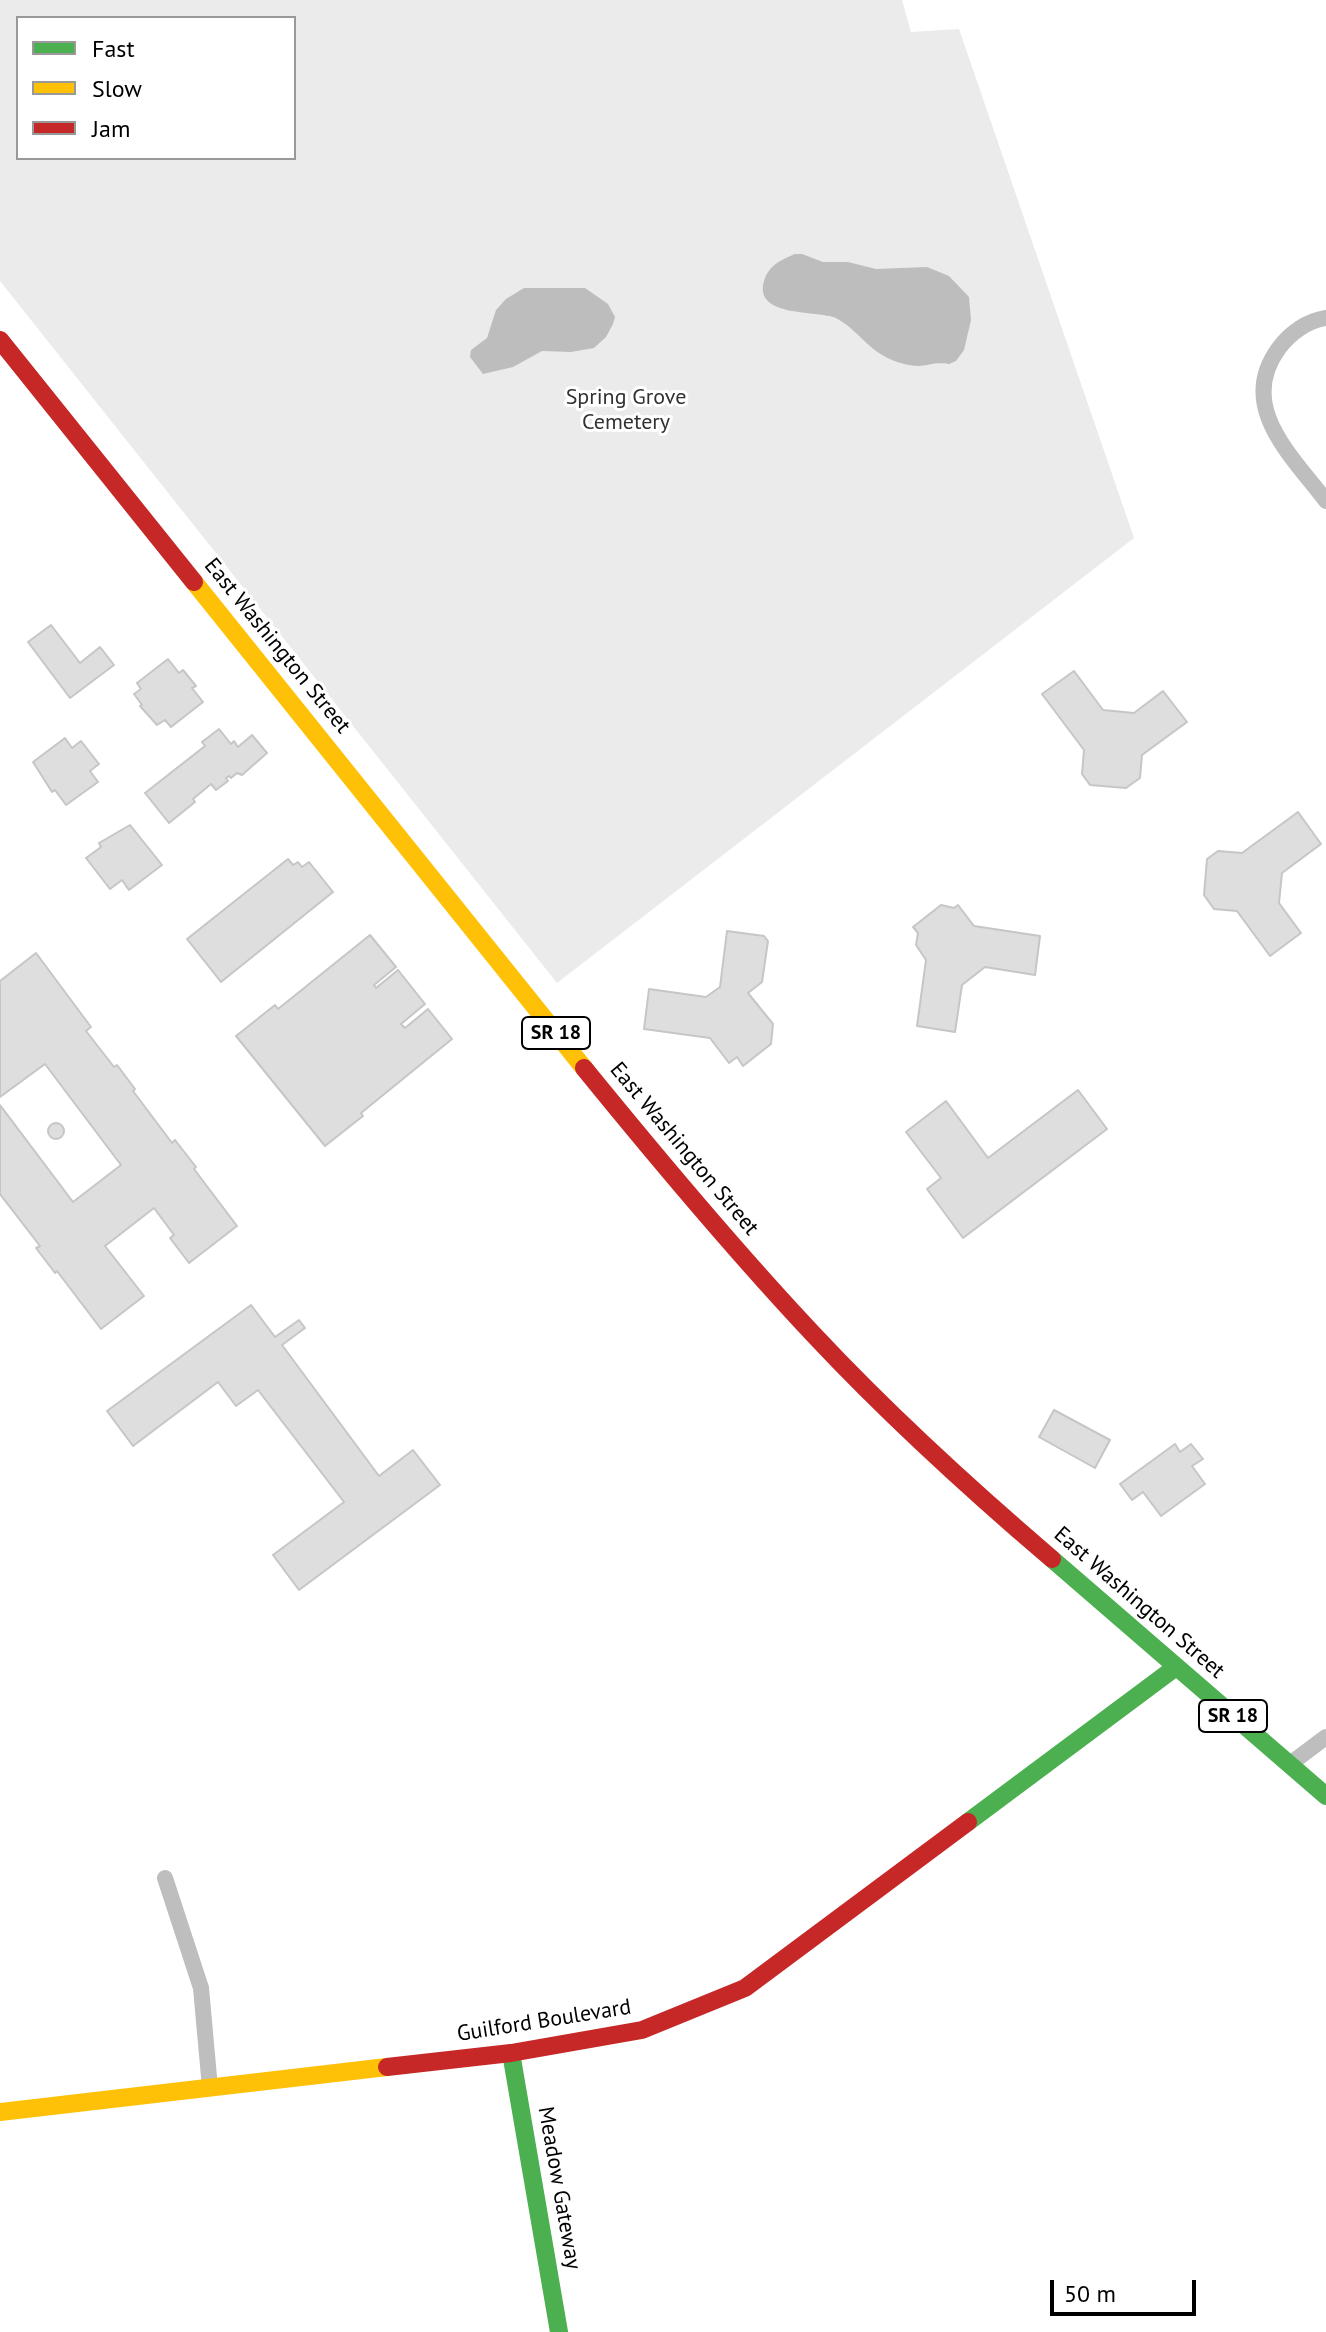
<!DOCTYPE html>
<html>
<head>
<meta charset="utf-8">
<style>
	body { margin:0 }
	#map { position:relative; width:1326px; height:2332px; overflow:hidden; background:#fff; font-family:"PT Sans",sans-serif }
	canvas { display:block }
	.legend { position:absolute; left:16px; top:16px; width:280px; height:144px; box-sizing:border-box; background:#fff; border:2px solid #999; margin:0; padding:10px 14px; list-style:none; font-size:24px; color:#000 }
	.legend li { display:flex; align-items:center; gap:16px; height:40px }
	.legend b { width:40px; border:2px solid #999 }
	.scale { position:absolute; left:1050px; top:2280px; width:146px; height:36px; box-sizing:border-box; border:4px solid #000; border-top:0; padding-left:10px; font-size:24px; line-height:28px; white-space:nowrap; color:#000; -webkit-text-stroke:6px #fff; paint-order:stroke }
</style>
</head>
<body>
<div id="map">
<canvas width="1326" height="2332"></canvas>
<ul class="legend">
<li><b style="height:10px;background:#4caf50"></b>Fast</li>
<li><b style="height:10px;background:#ffc107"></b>Slow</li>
<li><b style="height:10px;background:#c62828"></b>Jam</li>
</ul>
<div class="scale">50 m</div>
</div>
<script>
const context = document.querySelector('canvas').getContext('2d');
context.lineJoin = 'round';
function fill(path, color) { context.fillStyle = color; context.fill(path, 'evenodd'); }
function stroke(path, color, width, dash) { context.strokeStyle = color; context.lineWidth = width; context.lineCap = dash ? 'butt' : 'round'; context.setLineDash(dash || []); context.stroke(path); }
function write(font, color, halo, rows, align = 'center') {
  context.font = font + ' "PT Sans",sans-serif'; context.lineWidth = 6; context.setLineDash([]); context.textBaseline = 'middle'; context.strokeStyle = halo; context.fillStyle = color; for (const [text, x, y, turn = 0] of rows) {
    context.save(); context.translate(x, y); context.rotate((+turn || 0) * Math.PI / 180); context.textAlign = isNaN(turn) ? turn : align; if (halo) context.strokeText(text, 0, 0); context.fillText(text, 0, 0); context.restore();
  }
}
const green = new Path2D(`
	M0,0h902l9,32 48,-3 175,509 -577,445 -557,-702zM18,18h276v140h-276z`);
const water = new Path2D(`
	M795,254h7l21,8h25l28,7 51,-2 22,9 20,21 2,23 -7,30 -8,11 -7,3c-17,-2 -16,1 -30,2 -13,0 -30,-6 -40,-13 -15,-10 -27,-27 -43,-35 -18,-8 -83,0 -72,-37 5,-16 17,-21 31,-27z
	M524,288h61l23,16 7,13 -2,7 -7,13 -12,11 -23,4 -29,-1 -29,16 -30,7 -13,-17 1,-7 16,-12 9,-28 10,-11z`);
const building = new Path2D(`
	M51,625l29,38 20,-16 14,18 -44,33 -42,-56z
	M168,659l11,14 4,-3 13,16 -4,2 11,14 -32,25 -6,-7 -8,5 -17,-19 2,-1 -8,-11 7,-5 -4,-6z
	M1074,671l29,39 31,3 29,-22 24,31 -45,33 -2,23 -14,10 -36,-3 -8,-11 2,-24 -42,-56z
	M219,729l12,15 3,-3 4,6 14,-12 15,18 -25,22 -5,-2 -6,5 -2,-2 -3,2 2,3 -12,9 -5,-6 -18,15 2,3 -26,21 -24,-30 60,-47 -3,-4z
	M65,738l7,10 9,-7 18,23 -9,7 8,11 -32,23 -11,-15 -3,2 -19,-30z
	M1298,812l23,32 -39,29 -3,30 22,30 -31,23 -33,-45 -23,-2 -10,-14 3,-36 11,-8 24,2z
	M130,825l32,40 -33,25 -7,-10 -12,9 -24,-31 15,-11 -2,-4z
	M288,859l5,6 5,-3 4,5 7,-5 24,30 -112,90 -34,-43z
	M941,905l13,3 4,-3 16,21 66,10 -5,39 -50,-8 -23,18 -7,47 -38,-6 9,-66 -10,-15 2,-12 -5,-6z
	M727,931l37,5 4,5 -6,41 -14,11 25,31 -2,20 -28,22 -6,-9 -8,6 -19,-25 -66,-9 5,-40 57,8 14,-10z
	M370,935l26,32 -22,18 2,3 22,-18 27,34 -24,20 4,4 23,-19 24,30 -91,74 2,3 -38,30 -89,-110 39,-31 3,4z
	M36,953l55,74 -5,4 28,36 3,-2 18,24 -2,2 39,52 3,-3 21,27 -2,2 43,57 -48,37 -19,-25 4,-3 -20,-27 -49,38 39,50 -43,33 -44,-58 -2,2 -19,-25 4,-2 -40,-52v-89l73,97 48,-37 -76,-101 -45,33v-116z
	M1078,1090l29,39 -144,109 -36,-49 14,-11 -35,-46 40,-31 42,57z
	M48 1131a8 8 0 1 1 16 0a8 8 0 1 1-16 0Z
	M251,1305l24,32 24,-17 6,8 -23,17 97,131 34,-26 27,35 -141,105 -26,-35 71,-53 -86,-112 -22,16 -18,-24 -85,64 -26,-35z
	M1054,1410l56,30 -15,28 -56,-31z
	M1175,1444l5,8 11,-8 12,15 -11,7 13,18 -44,32 -18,-24 -11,8 -12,-16z`);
const street = new Path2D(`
	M1326,318c-19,3 -36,15 -47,30 -43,58 13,108 47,153
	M1290,1764l36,-27
	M165,1878l36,110 9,100`);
const fast = new Path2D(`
	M1052,1559l274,237
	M968,1822l208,-155
	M511,2053l48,279`);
const slow = new Path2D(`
	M194,582l390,486
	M0,2112l387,-45`);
const jam = new Path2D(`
	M0,340l194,242
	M584,1068c74,91 149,181 230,267 74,79 156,154 238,224
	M387,2067l124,-14 131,-23 103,-42 223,-166`);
const shields = [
	[556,1033,68],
	[1233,1716,68]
];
const shieldNames = [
	["SR 18",556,1033],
	["SR 18",1233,1716]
];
const parkNames = [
	["Spring Grove",626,398],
	["Cemetery",626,423]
];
const streetNames = [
	["East Washington Street",277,646,51],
	["East Washington Street",684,1149,50],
	["East Washington Street",1139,1603,41],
	["Guilford Boulevard",544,2021,-9],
	["Meadow Gateway",559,2188,80]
];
fill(green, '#ebebeb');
fill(water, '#bdbdbd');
fill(building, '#dedede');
stroke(building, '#c6c6c6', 2);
stroke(street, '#bebebe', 16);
stroke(fast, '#4caf50', 18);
stroke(slow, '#ffc107', 18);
stroke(jam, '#c62828', 18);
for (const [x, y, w] of shields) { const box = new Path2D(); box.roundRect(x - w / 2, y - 16, w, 32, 6); context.fillStyle = '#fff'; context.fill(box); stroke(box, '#000', 2); }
write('bold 20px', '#000', null, shieldNames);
write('22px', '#313131', '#fff', parkNames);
write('22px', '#000', '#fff', streetNames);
</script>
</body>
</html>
